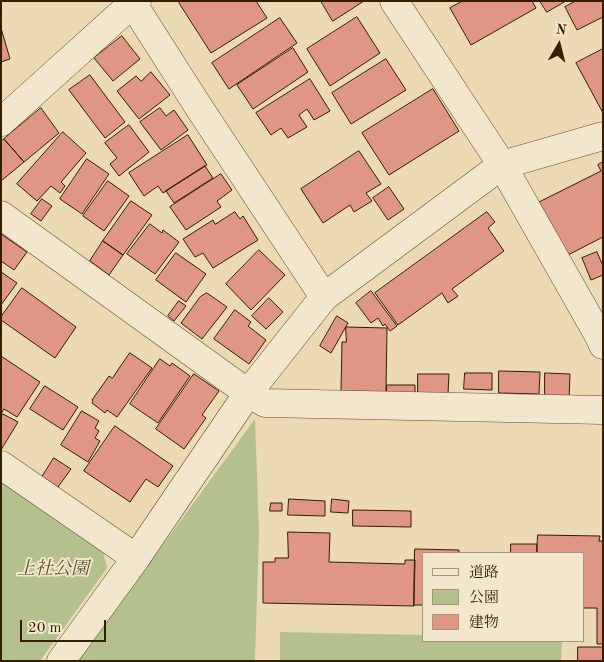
<!DOCTYPE html>
<html>
<head>
<meta charset="utf-8">
<style>
	body { margin:0 }
	#map { position:relative; width:604px; height:662px; overflow:hidden; background:#ebdab4; font-family:"Old Standard TT","Noto Serif JP",serif }
	canvas { display:block }
	.frame { position:absolute; inset:0; border:2px solid #351d00; pointer-events:none }
	.legend { position:absolute; left:422px; top:552px; width:162px; height:90px; box-sizing:border-box; background:#f2e7ce; border:1px solid #a6967c; margin:0; padding:6px 9px; list-style:none; font-size:15px; color:#351d00 }
	.legend li { display:flex; align-items:center; gap:10px; height:25px }
	.legend b { width:25px; border:1px solid #a6967c }
	.north { position:absolute; left:534px; top:20px; width:50px; height:50px; -webkit-text-stroke:4px #f2e7ce; paint-order:stroke; rotate:8deg; font-size:14px; font-weight:700; line-height:20px; text-align:center; color:#351d00 }
	.north::after { content:''; display:block; margin:auto; width:18px; height:22px; background:#351d00; clip-path:polygon(50% 0,100% 100%,50% 72%,0 100%) }
	.scale { position:absolute; left:20px; top:620px; width:86px; height:22px; box-sizing:border-box; border:2px solid #351d00; border-top:0; padding-left:6px; font-size:15px; line-height:18px; white-space:nowrap; color:#351d00; -webkit-text-stroke:4px #f2e7ce; paint-order:stroke }
</style>
</head>
<body>
<div id="map">
<canvas width="604" height="662"></canvas>
<div class="frame"></div>
<ul class="legend">
<li><b style="height:6px;background:#f2e7ce"></b>道路</li>
<li><b style="height:14px;background:#b5c08f"></b>公園</li>
<li><b style="height:14px;background:#e09686"></b>建物</li>
</ul>
<div class="north">N</div>
<div class="scale">20 m</div>
</div>
<script>
const context = document.querySelector('canvas').getContext('2d');
context.lineJoin = 'round';
function fill(path, color) { context.fillStyle = color; context.fill(path, 'evenodd'); }
function stroke(path, color, width, dash) { context.strokeStyle = color; context.lineWidth = width; context.lineCap = dash ? 'butt' : 'round'; context.setLineDash(dash || []); context.stroke(path); }
function write(font, color, halo, rows, align = 'center') {
  context.font = font + ' "Old Standard TT","Noto Serif JP",serif'; context.lineWidth = 4; context.setLineDash([]); context.textBaseline = 'middle'; context.strokeStyle = halo; context.fillStyle = color; for (const [text, x, y, turn = 0] of rows) {
    context.save(); context.translate(x, y); context.rotate((+turn || 0) * Math.PI / 180); context.textAlign = isNaN(turn) ? turn : align; if (halo) context.strokeText(text, 0, 0); context.fillText(text, 0, 0); context.restore();
  }
}
const green = new Path2D(`
	M255,419l4,115 -4,127h-177z
	M1,481l102,70 4,17 -67,93h-39z
	M280,632l143,3v6h139l-1,20h-281z`);
const building = new Path2D(`
	M181,1h75l11,17 -56,35 -32,-50z
	M321,1h43l-31,20z
	M463,1h69l4,7 -65,37 -21,-37z
	M540,1h26l-19,11z
	M576,1h27v16l-26,13 -12,-23z
	M357,17l23,36 -50,33 -23,-37z
	M280,18l17,25 -68,46 -17,-26z
	M1,28l9,31 -9,3z
	M122,36l18,23 -27,22 -19,-23z
	M293,48l15,24 -55,37 -16,-24z
	M603,49v64l-27,-50z
	M386,59l20,31 -55,34 -19,-31z
	M151,72l19,23 -31,24 -22,-28 19,-15 5,5z
	M90,75l35,47 -20,16 -36,-48z
	M310,79l20,32 -16,9 -7,-11 -8,6 8,12 -19,11 -7,-10 -10,7 -15,-22z
	M433,89l26,42 -70,44 -27,-42z
	M41,108l18,25 -35,29 -20,-23z
	M160,108l6,8 8,-6 14,20 -27,20 -21,-28z
	M129,125l20,27 -30,24 -9,-12 7,-6 -12,-15z
	M63,132l23,21 -25,29 4,4 -5,7 -9,-7 -14,15 -20,-17z
	M188,135l19,30 -44,28 -5,-7 -14,10 -15,-23z
	M4,139l20,23 -23,19v-39z
	M359,151l22,33 -15,9 6,8 -18,11 -4,-7 -27,18 -22,-34z
	M87,159l22,15 -27,40 -22,-15z
	M603,162v75l-37,19 -27,-54 62,-31 -3,-6z
	M205,166l8,12 -39,25 -8,-12z
	M221,174l11,16 -15,11 4,6 -35,23 -16,-23z
	M108,181l21,15 -25,35 -21,-15z
	M389,187l15,22 -16,11 -15,-22z
	M42,199l10,7 -11,15 -10,-7z
	M131,201l21,14 -29,40 -20,-14z
	M235,212l5,7 3,-3 15,24 -45,28 -10,-15 -8,4 -12,-18 30,-19 2,4z
	M487,212l8,10 -7,6 16,23 -52,38 6,7 -10,7 -6,-10 -44,32 -23,-32z
	M150,224l12,9 1,-3 16,12 -24,32 -28,-20z
	M1,234l26,18 -13,18 -13,-9z
	M103,241l20,14 -14,20 -19,-14z
	M259,250l26,25 -34,35 -25,-26z
	M597,252l6,14v9l-12,5 -9,-22z
	M176,253l30,21 -20,28 -30,-22z
	M1,272l16,11 -16,22z
	M22,288l54,39 -21,31 -54,-38v-3z
	M371,291l26,35 -7,5 -5,-7 -2,2 -5,-8 -7,5 -15,-20z
	M207,293l20,14 -25,32 -21,-16 19,-26z
	M269,298l14,14 -17,17 -14,-13z
	M179,301l7,5 -12,15 -6,-5z
	M235,310l16,12 -3,4 18,14 -17,24 -35,-25z
	M337,316l11,7 -17,30 -11,-7z
	M346,327l41,1 -1,64 -45,-1 1,-49h4z
	M130,353l22,15 -35,49 -10,-7 -2,3 -13,-10 1,-2 -1,-1 17,-24 3,2z
	M1,356l39,26 -23,35 -13,-8 -3,5z
	M160,359l10,7 2,-3 18,13 -32,47 -28,-19z
	M499,371l41,1 -1,22 -40,-1z
	M465,373h27v17l-28,-1z
	M545,373l25,1 -1,24h-24z
	M194,374l25,17 -17,24 4,3 -22,31 -28,-20z
	M418,374h31l-1,20 -30,-1z
	M387,385h28v9h-28z
	M45,386l33,21 -15,23 -33,-21z
	M82,411l17,10 -4,7 4,3 -4,7 5,3 -12,21 -27,-17z
	M3,414l15,8 -17,28v-33z
	M115,426l58,40 -15,21 -12,-8 -16,23 -46,-31z
	M54,458l17,11 -13,18 -16,-10z
	M289,499l36,2v15l-37,-1z
	M332,499l17,2 -1,12 -17,-1z
	M271,503h11v8h-12z
	M353,510l58,1v16l-58,-1z
	M288,532l42,1 -1,29 76,2v-4h10l-1,46 -151,-3v-41h12v-4h13z
	M538,535l62,1 -1,5h4v103h-6v-36h-14v-55h-46z
	M511,544h26v9h-26z
	M415,549l44,1v3h-36v52h-9z
	M578,647h25v14h-25z`);
const street = new Path2D(`
	M131,1l67,105 126,191
	M394,1l108,164 101,-29
	M1,122l132,-119 4,-2
	M1,215l247,178 17,10 338,7
	M1,465l135,93
	M61,661l75,-103 112,-165 76,-96 178,-132 97,171 4,9`);
const parkNames = [
	["上社公園",53,569]
];
fill(green, '#b5c08f');
fill(building, '#e09686');
stroke(building, '#351d00', 1);
stroke(street, '#624c2d', 29);
stroke(street, '#f2e7ce', 28);
write('italic 18px', '#5b4e2b', '#f2e7ce', parkNames);
</script>
</body>
</html>
